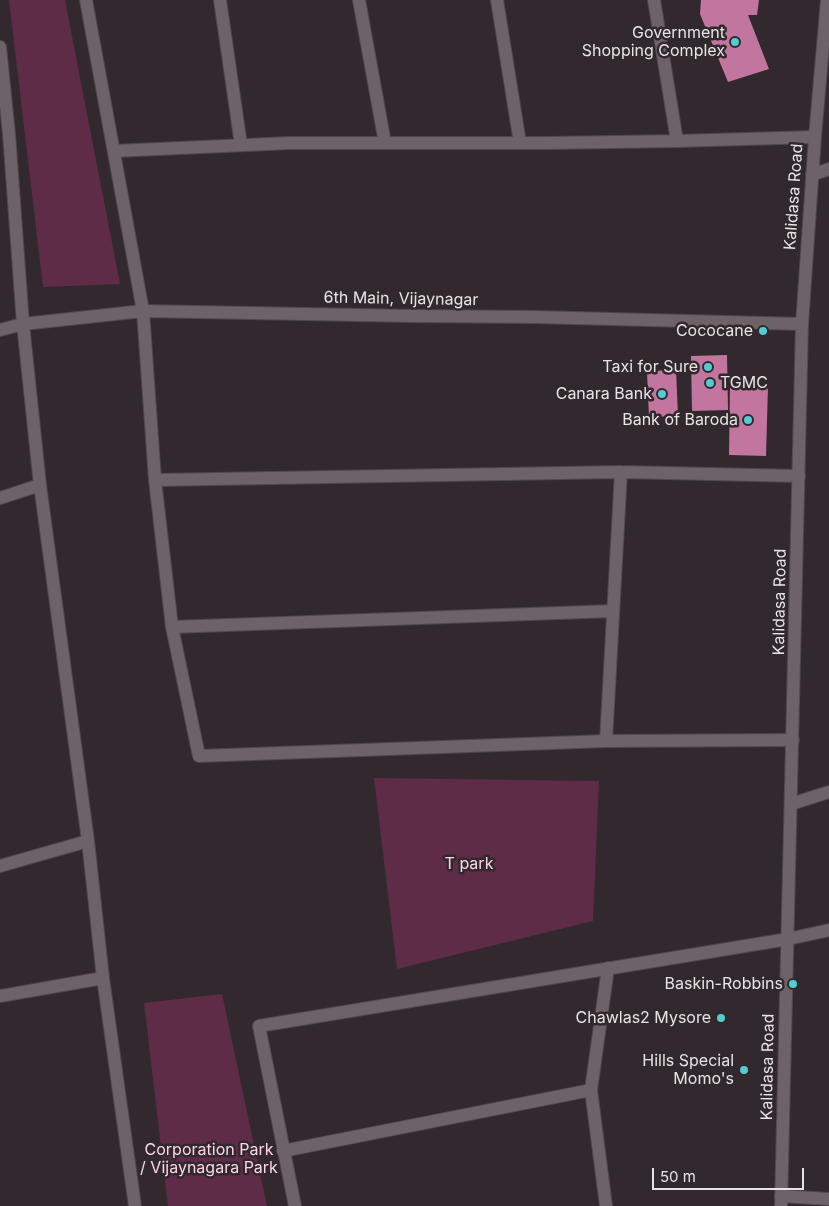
<!DOCTYPE html>
<html>
<head>
<meta charset="utf-8">
<style>
	body { margin:0 }
	#map { position:relative; width:829px; height:1206px; overflow:hidden; background:#31292d; font-family:Inter,sans-serif }
	canvas { display:block }
	.scale { position:absolute; left:652px; top:1168px; width:152px; height:22px; box-sizing:border-box; border:2px solid #e9e3e5; border-top:0; padding-left:6px; font-size:15px; line-height:18px; white-space:nowrap; color:#e9e3e5; -webkit-text-stroke:4px #31292d; paint-order:stroke }
</style>
</head>
<body>
<div id="map">
<canvas width="829" height="1206"></canvas>
<div class="scale">50 m</div>
</div>
<script>
const context = document.querySelector('canvas').getContext('2d');
context.lineJoin = 'round';
function fill(path, color) { context.fillStyle = color; context.fill(path, 'evenodd'); }
function stroke(path, color, width, dash) { context.strokeStyle = color; context.lineWidth = width; context.lineCap = dash ? 'butt' : 'round'; context.setLineDash(dash || []); context.stroke(path); }
function write(font, color, halo, rows, align = 'center') {
  context.font = font + ' Inter,sans-serif'; context.lineWidth = 5; context.setLineDash([]); context.textBaseline = 'middle'; context.strokeStyle = halo; context.fillStyle = color; for (const [text, x, y, turn = 0] of rows) {
    context.save(); context.translate(x, y); context.rotate((+turn || 0) * Math.PI / 180); context.textAlign = isNaN(turn) ? turn : align; if (halo) context.strokeText(text, 0, 0); context.fillText(text, 0, 0); context.restore();
  }
}
const green = new Path2D(`
	M9,0h56l55,284 -77,3z
	M374,778l225,3 -6,140 -196,48z
	M222,994l45,212h-99l-24,-203z`);
const building = new Path2D(`
	M701,0h58l-2,15h-9l21,54 -41,13 -28,-68z
	M727,355l1,55 -36,1 -1,-55z
	M676,369l2,47 -29,1 -2,-45z
	M730,385l38,1 -2,70 -37,-1z`);
const street = new Path2D(`
	M86,0l57,311 12,169 17,147 27,129 407,-15 187,-1
	M220,0l21,145
	M359,0l26,143
	M497,0l23,143
	M654,0l23,141
	M0,47l9,87 14,190 17,161 48,356 15,137 32,228
	M114,151l176,-8h259l128,-2 138,-4
	M812,175l17,-6
	M155,480l466,-8 178,4
	M0,498l40,-13
	M172,627l441,-16
	M606,741l15,-269
	M791,804l38,-12
	M0,866l88,-25
	M0,996l103,-18
	M283,1151l308,-61
	M781,1196l48,3
	M295,1206l-36,-180 529,-87 41,-9
	M606,1206l-15,-116 17,-122`);
const secondary = new Path2D(`
	M0,330l23,-6 120,-13 269,5 123,1 267,7
	M781,1206l21,-882 13,-187 12,-137`);
const markers = [
	[735,42,5,"#52ccd0"],
	[763,331,5,"#52ccd0"],
	[708,367,5,"#52ccd0"],
	[710,383,5,"#52ccd0"],
	[662,394,5,"#52ccd0"],
	[748,420,5,"#52ccd0"],
	[793,984,5,"#52ccd0"],
	[721,1018,5,"#52ccd0"],
	[744,1070,5,"#52ccd0"]
];
const poiNames = [
	["Government",725,33],
	["Shopping Complex",725,51],
	["Cococane",753,331],
	["Taxi for Sure",698,367],
	["TGMC",720,383,"left"],
	["Canara Bank",652,394],
	["Bank of Baroda",738,420],
	["Baskin-Robbins",783,984],
	["Chawlas2 Mysore",711,1018],
	["Hills Special",734,1061],
	["Momo's",734,1079]
];
const streetNames = [
	["Kalidasa Road",794,197,-86],
	["6th Main, Vijaynagar",401,299,1],
	["Kalidasa Road",780,602,-89],
	["Kalidasa Road",768,1067,-89]
];
const parkNames = [
	["T park",469,864],
	["Corporation Park",209,1150],
	["/ Vijaynagara Park",209,1168]
];
fill(green, '#5f2c48');
fill(building, '#c2759e');
stroke(street, '#4f484b', 14);
stroke(secondary, '#4f484b', 14);
stroke(street, '#6c6267', 12);
stroke(secondary, '#6c6267', 12);
for (const [x, y, r, color] of markers) { const dot = new Path2D(); dot.arc(x, y, r, 0, 2 * Math.PI); context.fillStyle = color; context.fill(dot); stroke(dot, '#31292d', 2); }
write('16px', '#e9e3e5', '#31292d', poiNames, 'right');
write('16px', '#e9e3e5', '#31292d', streetNames);
write('16px', '#fed3e8', '#31292d', parkNames);
</script>
</body>
</html>
